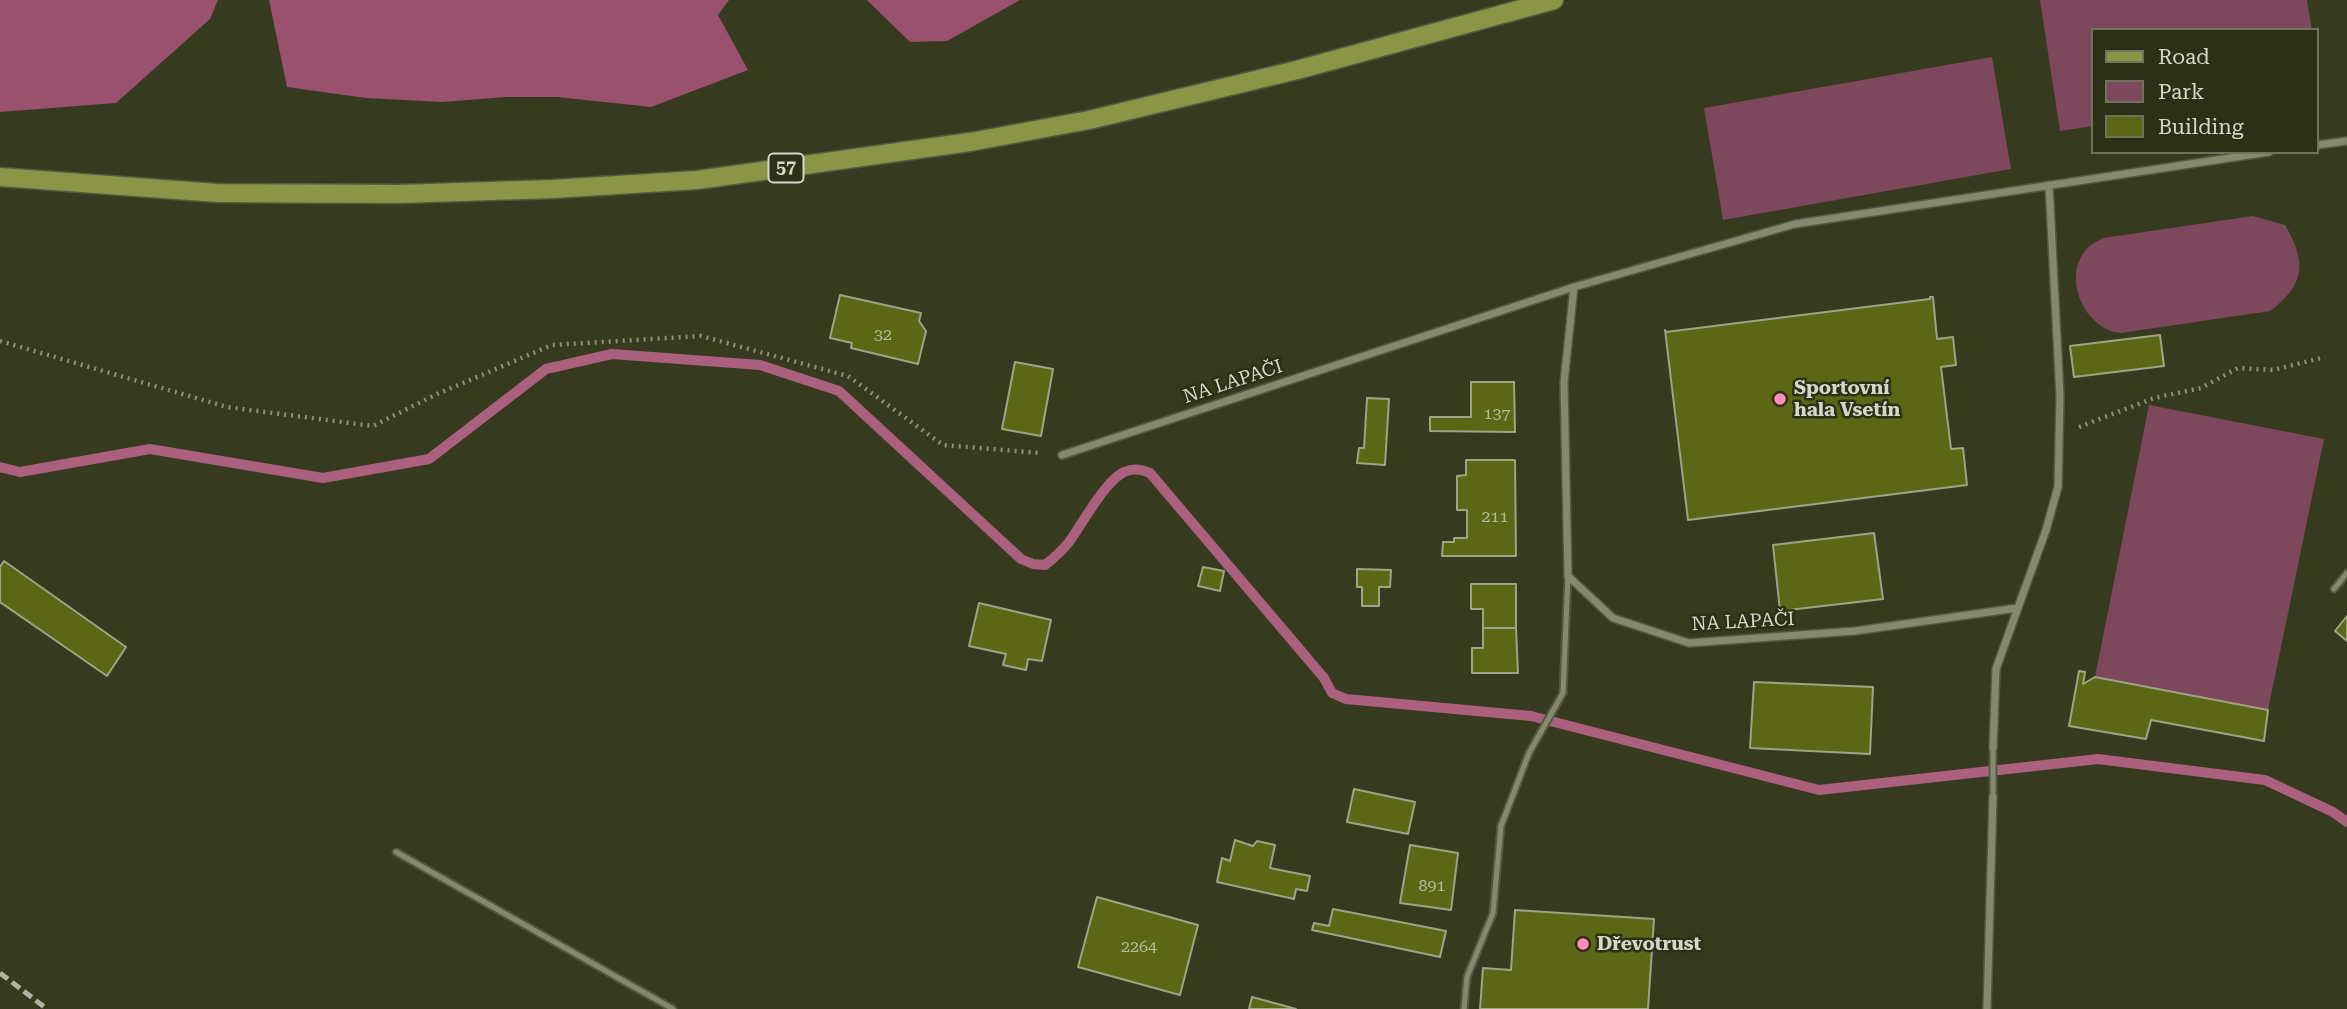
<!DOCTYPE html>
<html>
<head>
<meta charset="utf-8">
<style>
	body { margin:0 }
	#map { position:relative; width:2347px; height:1009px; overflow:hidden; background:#363b20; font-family:"Roboto Serif",serif }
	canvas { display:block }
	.legend { position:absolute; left:2091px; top:28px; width:228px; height:126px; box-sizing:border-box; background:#2c3017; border:2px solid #6f735e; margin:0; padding:9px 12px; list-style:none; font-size:21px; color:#d4d8c8 }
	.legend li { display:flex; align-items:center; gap:14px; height:35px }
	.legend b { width:35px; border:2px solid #6f735e }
</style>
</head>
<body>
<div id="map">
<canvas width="2347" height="1009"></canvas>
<ul class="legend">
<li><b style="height:9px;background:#8a9546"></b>Road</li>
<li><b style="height:19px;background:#7d475c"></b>Park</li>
<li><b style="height:19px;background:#5c6715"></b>Building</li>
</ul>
</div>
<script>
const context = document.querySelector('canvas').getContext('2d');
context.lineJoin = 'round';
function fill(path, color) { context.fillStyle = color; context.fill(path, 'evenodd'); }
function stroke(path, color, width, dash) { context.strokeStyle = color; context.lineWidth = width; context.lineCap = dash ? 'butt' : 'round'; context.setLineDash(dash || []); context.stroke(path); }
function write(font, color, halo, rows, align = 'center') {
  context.font = font + ' "Roboto Serif",serif'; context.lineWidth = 5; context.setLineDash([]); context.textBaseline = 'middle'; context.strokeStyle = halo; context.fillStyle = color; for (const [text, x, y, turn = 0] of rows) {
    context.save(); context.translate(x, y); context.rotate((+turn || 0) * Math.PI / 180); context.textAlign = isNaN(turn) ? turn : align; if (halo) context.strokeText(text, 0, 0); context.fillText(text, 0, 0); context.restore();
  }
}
const green = new Path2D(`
	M2040,0h267l5,30h-219v96l-33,5z
	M1992,57l19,112 -288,51 -19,-112z
	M2253,216l32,9c22,37 20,60 -15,86l-149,22c-35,-3 -59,-53 -36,-82 4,-6 11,-9 18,-13z
	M2149,405l175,34 -56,271 -173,-33z`);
const forest = new Path2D(`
	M0,0h218l-8,19 -94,84 -116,9z
	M269,0h460l-11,15 30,55 -97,37 -94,-10h-51l-64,5 -76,-4 -79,-11z
	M867,0h153l-73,41 -37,1z`);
const stream = new Path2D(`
	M0,467l20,5 130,-23 173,29 106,-19 117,-90 66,-15 148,11 79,26 182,168 12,5 12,1c9,-7 17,-14 24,-23 14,-19 35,-60 55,-70 9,-4 17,-3 26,1l174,205 8,15 14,6 185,17 288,74 279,-31 167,21 68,32 14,10`);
const building = new Path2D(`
	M840,295l81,18 -2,8 7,10 -8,33 -67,-16 1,-5 -22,-5z
	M1930,297h3l4,42 16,-2 3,28 -15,2 10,82 12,-1 4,37 -279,35 -23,-190 1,2 264,-33z
	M2160,335l4,31 -90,11 -4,-31z
	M1015,362l38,7 -12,67 -39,-7z
	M1471,382h43l1,50 -85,-1v-14h41z
	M1367,398l22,1 -4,66 -28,-2 2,-15h5z
	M1466,460h49l1,96h-74l1,-14h11v-4h13v-28h-10v-34l9,-1z
	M1874,533l9,66 -103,12 -7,-66z
	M4,561l122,86 -19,29 -107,-74v-35z
	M1203,567l21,4 -4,20 -22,-5z
	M1357,569l34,1 -1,17h-11v19h-17v-19h-5z
	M1471,584h45v44h-33v-19h-12z
	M979,603l72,17 -9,41 -14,-2 -2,11 -23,-5 3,-11 -37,-8z
	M2347,616v25l-12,-10z
	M1483,628h33l2,45h-46v-25h11z
	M2079,671l6,1 -2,12 12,-7 173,33 -4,31 -113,-21 -5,19 -77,-13z
	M1754,682l119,5 -3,67 -120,-6z
	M1354,789l61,13 -7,32 -61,-12z
	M1235,840l18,6 4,-5 18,4 -5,23 40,8 -3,15 -11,-2 -2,10 -77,-17 5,-24 8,3z
	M1410,845l48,8 -7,57 -51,-7z
	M1097,897l101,28 -18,70 -102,-28z
	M1333,909l113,22 -6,26 -128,-27 2,-7 15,3z
	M1515,910l139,9 -6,90h-168l3,-41 28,2z
	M1252,997l44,12h-47z`);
const path = new Path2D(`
	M0,341l227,66 146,19 64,-32 115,-49 149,-9 147,40 95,69 97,8
	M2079,427l75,-29 47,-10 37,-20 35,2 52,-13`);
const lane = new Path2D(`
	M2334,589l13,-16
	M1993,797v-49
	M396,852l277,157
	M1464,1009l3,-32 26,-64 8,-87 28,-73 34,-60 5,-117`);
const street = new Path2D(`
	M2317,145l30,-4
	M1574,287l-10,95 4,194 45,42 76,25 166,-12 162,-23
	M1062,455l512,-168 221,-63 474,-72
	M1993,748l3,-79 50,-139 12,-43 2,-91 -11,-211
	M1987,1009l6,-212`);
const primary = new Path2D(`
	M0,177l217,16 181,1 155,-5 144,-9 273,-38 119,-22 208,-50 257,-70`);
const rail = new Path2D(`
	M0,973l47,36`);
const markers = [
	[1780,399,7,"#ff8eba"],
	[1583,944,7,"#ff8eba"]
];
const numberNames = [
	["32",883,335],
	["137",1497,414],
	["211",1495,517],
	["891",1432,886],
	["2264",1139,947]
];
const shields = [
	[786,168,35]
];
const shieldNames = [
	["57",786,168]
];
const streetNames = [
	["NA LAPAČI",1233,382,-18],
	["NA LAPAČI",1743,622,-3]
];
const poiNames = [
	["Sportovní",1794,388],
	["hala Vsetín",1794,410],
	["Dřevotrust",1597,944]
];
fill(green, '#7d475c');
fill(forest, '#9a516e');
stroke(stream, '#ab607e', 10);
fill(building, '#5c6715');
stroke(building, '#9ea486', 2);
stroke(lane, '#555942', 9);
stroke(street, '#555942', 10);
stroke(primary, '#555942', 21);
stroke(path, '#8c907b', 4.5, [2, 5]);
stroke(lane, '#848a6d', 5);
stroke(street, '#848a6d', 7);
stroke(primary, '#8a9546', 18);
stroke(rail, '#b0b4a2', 5, [10, 5]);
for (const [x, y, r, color] of markers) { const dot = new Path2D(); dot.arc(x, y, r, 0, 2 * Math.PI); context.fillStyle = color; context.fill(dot); stroke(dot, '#2c3017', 2.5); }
write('16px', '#b6bc9b', null, numberNames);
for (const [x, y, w] of shields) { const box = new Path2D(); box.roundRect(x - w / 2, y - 14.5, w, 29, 5); context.fillStyle = '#2c3017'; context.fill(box); stroke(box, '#d4d8c8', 2); }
write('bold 18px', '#d4d8c8', null, shieldNames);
write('19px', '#d4d8c8', '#2c3017', streetNames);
write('bold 19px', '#d4d8c8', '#2c3017', poiNames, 'left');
</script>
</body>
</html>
